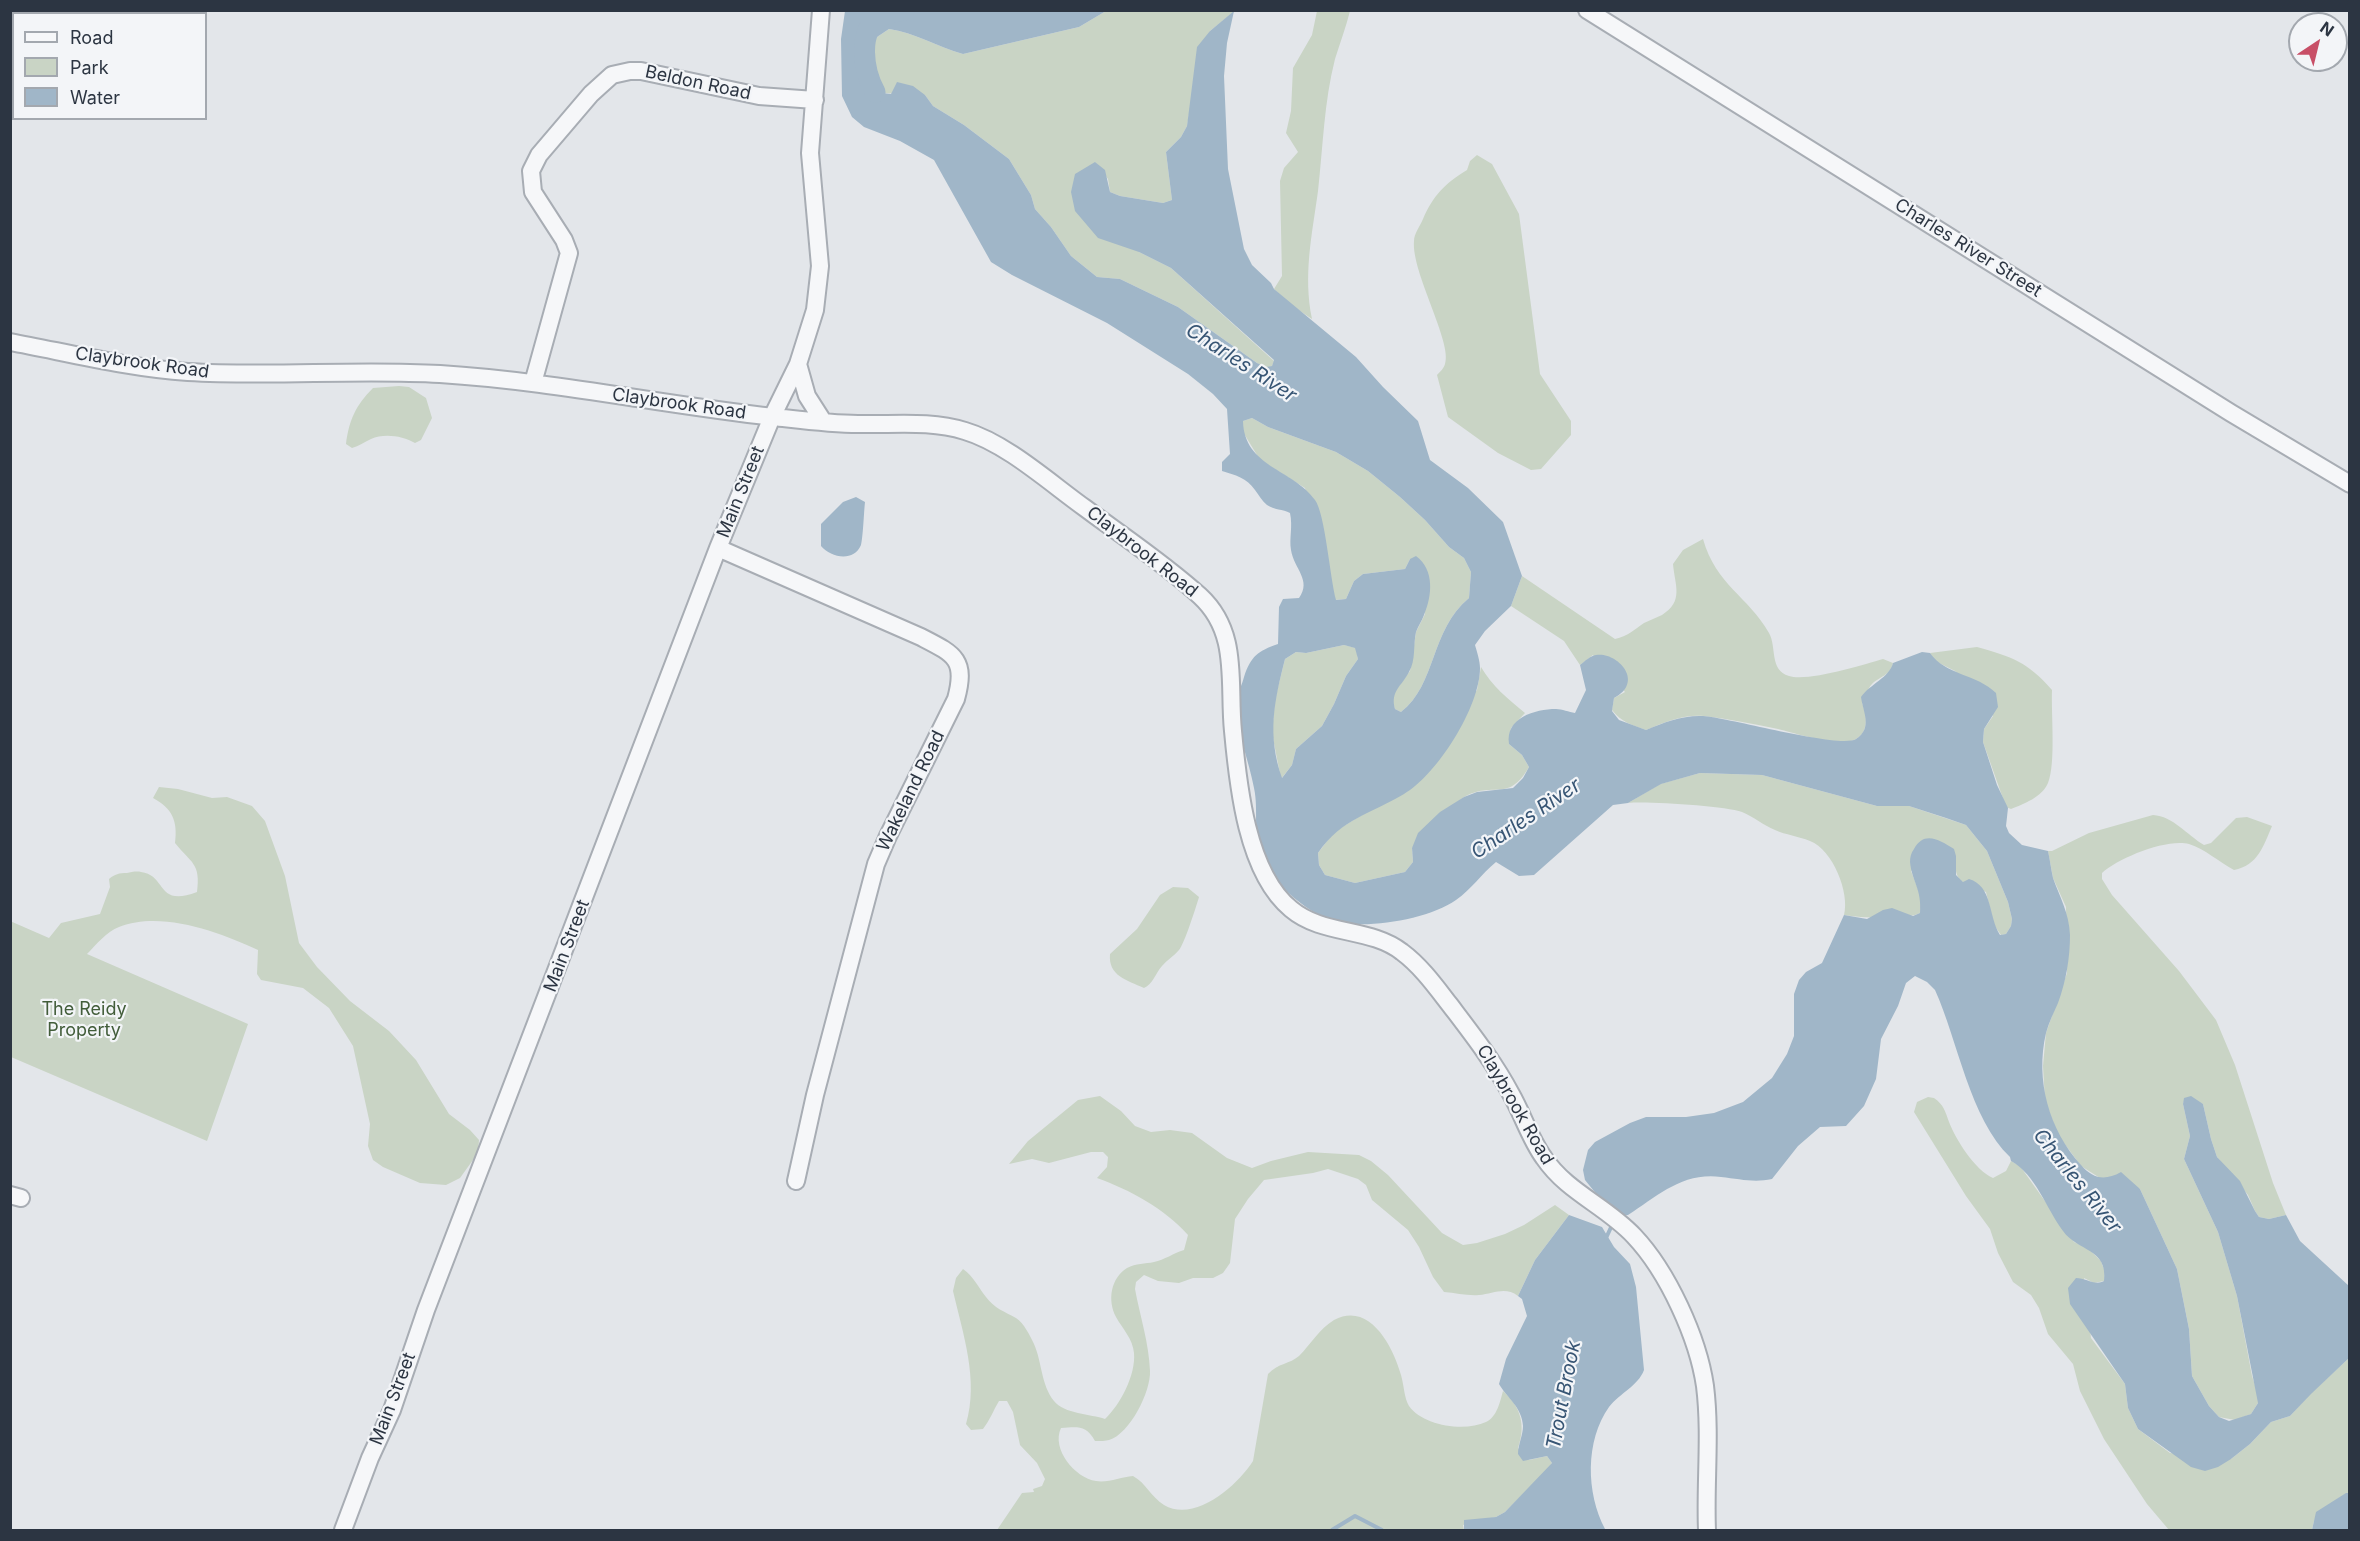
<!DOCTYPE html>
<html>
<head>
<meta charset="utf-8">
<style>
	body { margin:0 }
	#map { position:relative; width:2360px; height:1541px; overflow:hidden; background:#e3e6ea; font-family:Inter,sans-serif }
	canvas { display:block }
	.frame { position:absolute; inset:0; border:12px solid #2c3542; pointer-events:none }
	.legend { position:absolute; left:12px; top:12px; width:195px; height:108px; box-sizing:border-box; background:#f3f5f8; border:2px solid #a3a8af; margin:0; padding:8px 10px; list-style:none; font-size:18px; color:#2c3542 }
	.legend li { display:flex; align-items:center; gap:12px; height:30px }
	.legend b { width:30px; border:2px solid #a3a8af }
	.north { position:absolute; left:2288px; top:12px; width:60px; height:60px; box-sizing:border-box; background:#f3f5f8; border:2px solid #a3a8af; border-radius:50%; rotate:35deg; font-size:16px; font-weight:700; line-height:24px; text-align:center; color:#2c3542 }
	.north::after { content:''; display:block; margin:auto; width:21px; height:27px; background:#c84f67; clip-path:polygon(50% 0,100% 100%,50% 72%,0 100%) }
</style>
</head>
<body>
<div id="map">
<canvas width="2360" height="1541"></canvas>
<div class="frame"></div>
<ul class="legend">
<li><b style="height:8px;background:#f6f7f9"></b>Road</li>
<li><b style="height:16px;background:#c9d4c5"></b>Park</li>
<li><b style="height:16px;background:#a0b6c8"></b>Water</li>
</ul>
<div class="north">N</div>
</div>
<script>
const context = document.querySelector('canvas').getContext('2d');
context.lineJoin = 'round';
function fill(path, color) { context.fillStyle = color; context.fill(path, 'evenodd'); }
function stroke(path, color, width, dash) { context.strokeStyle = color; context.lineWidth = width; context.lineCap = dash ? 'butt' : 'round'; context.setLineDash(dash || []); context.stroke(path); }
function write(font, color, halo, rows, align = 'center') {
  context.font = font + ' Inter,sans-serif'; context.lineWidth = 4.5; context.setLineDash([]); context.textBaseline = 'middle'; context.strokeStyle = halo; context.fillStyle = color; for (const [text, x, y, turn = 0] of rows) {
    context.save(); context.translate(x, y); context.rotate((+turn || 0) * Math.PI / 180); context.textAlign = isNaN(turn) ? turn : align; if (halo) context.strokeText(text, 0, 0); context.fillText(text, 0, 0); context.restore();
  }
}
const green = new Path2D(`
	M1106,11h129l-25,20 -18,66 -5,29 -6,11 -15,15 6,48 -9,3 -43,-7 -10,-4 -2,-13 -13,-17 44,90 32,16 103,93 -2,5 -6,2 -9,-5 -79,-56 -58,-28 -23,-2 -26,-21 -20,-29 -16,-18 -4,-14 -22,-36 -45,-34 -31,-19 -8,-11 -43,-2 -4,-12 -15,-19 14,-25 12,-8c25,3 48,18 74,25l116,-27z
	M1317,11h33c-4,16 -10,32 -15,48 -11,43 -12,88 -17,132 -6,44 -15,84 -6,128l-21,-14 -17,-16 8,-13 -2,-95 4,-13 14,-16 -12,-19 5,-22 2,-43 19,-33z
	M1477,155l15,9 27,50 21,160 31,47v14l-30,34 -10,1 -33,-17 -50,-36 -11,-42c3,-3 7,-7 8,-11 8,-21 -34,-92 -31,-123 0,-7 6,-15 9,-22 10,-23 22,-36 44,-49l3,-9z
	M399,386l10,1 17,11 6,20 -11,22 -6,3c-12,-7 -31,-10 -44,-4 -7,3 -12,7 -19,9l-6,-4c3,-24 10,-39 27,-56z
	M1252,418l16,9 68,25 32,19 32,26 25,23 24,27 15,11 7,14 -2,26c-39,32 -32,86 -68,114l-6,-3 -3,-9 3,-9 15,-20 6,-39 9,-18 -15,-55 -5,10 -42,5 -9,7 -8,18 -11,1 -30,-112 -45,-28 -17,-28v-11z
	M1703,539c13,46 45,57 66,94 8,14 0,37 20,43 18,6 74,-11 94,-17l10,4c-3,13 -13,13 -21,21 -5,5 -7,14 -10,19 6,14 7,33 -11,38 -17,5 -56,-8 -73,-12 -24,-5 -50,-10 -74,-13 -21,-2 -39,6 -58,14 -14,-5 -25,-8 -34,-20l2,-12 11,-6 -32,-37 -13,10 -16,-24 -53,-35 11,-30 93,63c13,-3 19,-9 29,-16 6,-3 12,-5 18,-8 22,-14 13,-29 11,-51l10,-14z
	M1344,645l12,3 2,11 -12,17 -12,28 -12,22 -26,23 -4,16 -11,14 -9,-46 3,-34 10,-40 11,-7 10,1z
	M1977,647c35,10 51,15 75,43 -1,24 4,73 -4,93 -6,14 -24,21 -37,26l-5,-2 -23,-65 1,-13 9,-13 -38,-45 -20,-10 -5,-8z
	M1481,667c11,19 27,32 44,46l-14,15 -2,16 13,11 7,12c-21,36 -34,14 -63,29 -13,7 -42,40 -54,52l1,14 -8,10 -50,11 -30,-8 -6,-10 -1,-12 9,-12 7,-9 31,-19 112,-123z
	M1700,773l62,2 115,31h32l57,19 21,26 21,51 4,17 -1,7 -5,8 -5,1 -7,-10 -8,-33c-23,-10 -33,-8 -30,-36l-45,15 11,28 -2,14c-13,7 -60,5 -76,2 6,-22 -11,-65 -34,-74 -12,-5 -24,-6 -35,-11 -12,-5 -21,-13 -33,-18 -17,-6 -95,-11 -114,-9l32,-19z
	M159,787l19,2 34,9 15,-1 25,9 13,15 20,55 14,67 18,24 33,34 39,30 27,29 33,54 21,16 9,10 -1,13 -18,25 -14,7 -26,-2 -37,-16 -10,-7 -5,-14 2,-22 -17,-78 -24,-38 -26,-20 -42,-8 -4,-6 1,-24c-38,-18 -97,-40 -139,-23 -12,4 -23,18 -32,27l161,70 -41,117 -196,-84 -1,-136 39,17 12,-15 39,-9 10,-27 -1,-8c6,-5 10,-6 18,-6 4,-1 10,-2 14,-1 26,3 15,36 56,20 4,-29 -6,-29 -22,-49 3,-22 -3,-35 -22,-45z
	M2153,815c20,1 34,20 51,30l7,-2 25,-25 11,-1 25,9c-9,21 -14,39 -38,44 -15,-8 -29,-21 -45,-26 -22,-6 -71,14 -87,29v6l10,16 67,76 37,49 19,45 38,118 13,32 -17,4 -10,-2 -4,-6 -7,-16 -31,-38 -6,-18 -8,-35 -18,-6 -2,6 7,32 -6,23 34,73 19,64 15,80 6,18v9l-7,11 -16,6 -16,-3 -10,-11 -17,-30 -3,-47 -12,-60 -37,-80 -30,-11h-10l-19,-12 -23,-31 -13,-34 -2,-35 3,-33 21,-60 -1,-66 -13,-29 -5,-27h4l37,-18z
	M1173,887l15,1 11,9c-2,7 -15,48 -20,53 -5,6 -12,10 -17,16 -7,8 -9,18 -18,22 -17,-8 -36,-12 -34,-34l27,-25 23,-34z
	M1100,1096l21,15 14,15 16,6 19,-2 22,3 35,25 25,10 19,-7 37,-9 51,3 12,6 17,14 54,58 21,12 14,-2 28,-9 19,-9 31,-20 14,10 -34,45 -17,36c-13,-10 -25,-2 -39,-1 -11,1 -23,-2 -35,-3l-11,-15 -14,-30 -11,-17 -36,-30 -6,-15 -8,-6 -30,-10 -15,4 -49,7 -16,19 -13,20 -5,44 -7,10 -10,5h-20l-14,5 -21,-2 -14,-6 -8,7 -1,7c5,27 14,54 15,82 1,20 -20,63 -41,69 -3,1 -9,1 -14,1 -9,-16 -17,-14 -34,-13 -10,21 14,50 35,53 12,2 25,-4 37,-5 13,7 18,21 31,29 31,18 73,-19 89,-44l15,-87c10,-11 22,-10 31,-18 12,-12 20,-27 35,-36 36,-19 59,27 67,55 3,10 3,23 8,31 14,20 56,26 77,16 11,-5 14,-20 17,-31 18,16 23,34 15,57l11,12 18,-4 5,7 -4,6 -43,43 -9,5 -33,8 1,5h-467l25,-37 12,-1 -1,-3 9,-3 3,-7 -8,-16 -17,-18 -7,-33 -6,-11h-8c-6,10 -9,19 -16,28l-12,1 -5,-6c13,-44 -3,-90 -13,-133l3,-13 7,-9c11,8 15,18 23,28 8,11 19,15 30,21 8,5 14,18 18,26 8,18 7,41 20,57 10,13 37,13 51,18 15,-14 31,-44 29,-66 -1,-14 -12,-25 -18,-36 -9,-17 -5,-39 11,-49 9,-5 18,-4 27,-6 10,-2 20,-9 30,-12l4,-15c-24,-27 -58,-45 -91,-57l10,-11 1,-10 -5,-5h-12l-42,11 -17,-4 -23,5 19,-23 50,-41z
	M1928,1097l6,1c10,7 11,13 15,24 7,18 26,48 44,56l13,-7 5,-10 9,5 54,76 14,6 13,13 4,11 -1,9 -10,2 -10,-5 7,60 34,46 3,24 10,21 32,24 61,6 19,-15 21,-22 19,-6 20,-22 39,-36v135c-7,1 -31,20 -35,28 0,0 -2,9 -2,9h-143l-22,-26 -43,-65 -24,-48 -7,-27 -25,-30 -9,-26 -8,-13 -18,-13 -15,-29 -8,-24 -24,-33 -52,-84 3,-10z`);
const water = new Path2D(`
	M845,11h261l-27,16 -116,27c-26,-7 -49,-22 -74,-25l-12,8 -14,25 15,19 4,12 9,1 6,-12 16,4 12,9 8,11 31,19 45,34 22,36 4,14 16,18 20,29 26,21 23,2 58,28 79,56 9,4 6,-1 2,-6 -103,-92 -32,-16 -41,-14 -23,-27 -4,-19 4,-18 20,-12 10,8 5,22 10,4 43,7 9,-3 -6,-48 15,-15 6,-11 10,-79 13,-16 24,-20 -7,32 -3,33 4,93 16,80 8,16 19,18 3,6 82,68 27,30 35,34 12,39 38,28 35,34 19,54 -11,30 -26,25 -10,14c2,7 5,16 5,23 0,39 -43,107 -76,126 -33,20 -62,24 -86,59l1,12 6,10 30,8 50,-11 8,-10 -1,-14 6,-15 22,-21 24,-15 13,-5 36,-4 10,-10 6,-11 -7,-12 -13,-11c-4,-26 26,-35 47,-35 6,0 13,3 19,4l11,-23 -6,-25c5,-4 10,-9 16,-10 20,-4 50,26 18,43l-2,13 7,9 27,10c19,-8 37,-15 57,-14 28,2 137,33 153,23 17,-11 7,-27 5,-42 9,-13 28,-19 32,-34l29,-11 8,1c15,22 47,21 66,40l2,14 -14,22 -1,13 14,43 11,23 -2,18 3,7 13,12 26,6c2,9 3,18 5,27 7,20 16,34 17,57 0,23 -4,46 -12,68 -4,9 -9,19 -12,30 -11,47 3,97 35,132 12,14 24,16 40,7l19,17 37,80 12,60 3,47 17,30 10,11 10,4 22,-7 7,-11 -21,-107 -19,-64 -34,-73 6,-23 -7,-32 1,-6 7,-2 12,8 8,35 6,18 23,24 15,30 4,6 10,2 17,-4 14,26 49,45v72l-38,36 -21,22 -19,6 -21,22 -19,15 -13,8 -13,4 -14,-4 -53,-38 -10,-21 -3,-24 -55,-80 -2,-16 8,-10c10,0 19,8 28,3 4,-33 -26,-29 -41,-50 -17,-23 -27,-56 -52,-70l-1,-4c-40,-38 -52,-116 -75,-167l-8,-8 -12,-6 -9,7 -8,23 -17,33 -5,40 -12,27 -18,20 -26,1 -22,19 -26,33c-18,4 -32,0 -51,-2 -39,-5 -63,19 -93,38l-8,1 -9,-4 -26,-32 -2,-10 5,-20 7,-8 35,-19 16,-6h40l28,-4 29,-11 29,-24 15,-24 7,-18v-42l5,-14 7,-8 16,-9 22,-48 23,4 16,-9 9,-2 21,8 7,-3c2,-24 -8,-31 -10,-51 0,-5 1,-9 4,-13 10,-19 26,-9 40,0l2,7v19l7,7 6,-3c24,7 19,37 31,56l6,-1 5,-8 1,-7 -4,-17 -21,-51 -21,-26 -20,-7 -37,-12h-32l-115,-31 -62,-2 -39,11 -33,19 -15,2 -79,70 -15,1 -23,-14c-15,12 -24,27 -40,38 -27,19 -86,29 -119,22 -25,-5 -65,-39 -75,-63 -10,-23 -3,-48 -8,-71 -5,-28 -18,-57 -17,-85 0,-9 5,-18 7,-26 7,-21 14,-26 34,-33l1,-37 4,-8 16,-1c13,-18 -5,-29 -8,-48 -2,-12 2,-23 -1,-37 -7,-4 -16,-3 -23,-8 -5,-4 -8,-10 -12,-15 -8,-12 -20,-15 -33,-19v-9l8,-8 -3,-45 -14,-15 -25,-20 -81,-51 -95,-48 -21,-13 -57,-102 -34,-19 -36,-14 -12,-10 -10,-21 -1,-57zM1252,418l16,9 68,25 32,19 32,26 25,23 24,27 15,11 7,14 -2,26c-39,32 -32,86 -68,114l-6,-3c-5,-18 7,-23 14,-37 7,-12 4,-27 7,-40 2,-6 6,-11 8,-17 8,-19 11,-45 -8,-59l-6,3 -5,10 -42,5 -9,7 -8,18 -10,1c-6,-22 -11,-87 -21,-100 -22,-31 -71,-33 -72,-79zM1344,645l11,3 3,11 -12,17 -12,28 -12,22 -26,23 -4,16 -10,13c-15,-43 -8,-76 3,-119l11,-7 10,1z
	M856,497l9,5c-1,9 -2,36 -4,43 -7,17 -30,13 -40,1v-22l22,-22z
	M1569,1215l33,12 12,20 16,17 6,23 8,83c-6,16 -24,23 -35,37 -24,34 -23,86 -4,122l-1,1h-140v-10l32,-3 9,-5 47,-49 -5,-7 -24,5 -5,-7c0,-9 5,-19 5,-28 -1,-19 -16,-28 -24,-42l7,-25 21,-43 -5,-17 -4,-3 17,-36z
	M2346,1493h3v37h-37l4,-18z`);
const stream = new Path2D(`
	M1606,1238l7,-15
	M1332,1530l23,-14 27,14`);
const river = new Path2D(`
	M875,92c-11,-20 -19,-61 6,-76 6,-3 16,-4 23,-6`);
const minor = new Path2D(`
	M1587,10l644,403 119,71
	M45,14l1,-4
	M10,83l4,-6
	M10,342c59,11 119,26 178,30 84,5 168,-3 252,2 112,7 223,31 334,43 27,3 56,7 84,7 35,1 72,-4 107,7 41,12 85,52 120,77 39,29 80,56 115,88 40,37 28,87 33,135 5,55 14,142 58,178 32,27 79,18 111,43 19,14 34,35 48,53 22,29 44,57 61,89 12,21 19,45 33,64 23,34 62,48 90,78 34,36 64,102 71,150 6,48 0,97 2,144
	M798,364l9,32 16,25
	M533,383l36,-130 -5,-13 -31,-48 -2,-21 8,-16 52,-61 21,-19 18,-4h11l118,25 56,4
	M718,548l203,89c33,17 46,22 35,62l-68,137 -12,28 -61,231 -19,86
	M10,1195l11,3
	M343,1530l27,-72 22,-48 34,-100 292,-762 54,-131 26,-53 17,-54 5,-44 -10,-113 11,-143`);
const streetNames = [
	["Beldon Road",698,83,12],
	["Charles River Street",1968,248,32],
	["Claybrook Road",142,363,8],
	["Claybrook Road",679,404,8],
	["Main Street",741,492,-68],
	["Claybrook Road",1142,552,38],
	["Wakeland Road",911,791,-64],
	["Main Street",567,946,-69],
	["Claybrook Road",1515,1105,60],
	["Main Street",393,1399,-69]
];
const parkNames = [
	["The Reidy",84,1010],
	["Property",84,1031]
];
const waterNames = [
	["Charles River",1241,363,33],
	["Charles River",1526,819,-34],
	["Charles River",2077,1181,51],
	["Trout Brook",1564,1395,-79]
];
fill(green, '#c9d4c5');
fill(water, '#a0b6c8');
stroke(stream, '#a0b6c8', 4);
stroke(river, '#a0b6c8', 21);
stroke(minor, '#a8adb4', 20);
stroke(minor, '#f6f7f9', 16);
write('18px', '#2c3542', '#f3f5f8', streetNames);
write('18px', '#425d3a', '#f3f5f8', parkNames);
write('italic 20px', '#375574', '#f3f5f8', waterNames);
</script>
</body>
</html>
